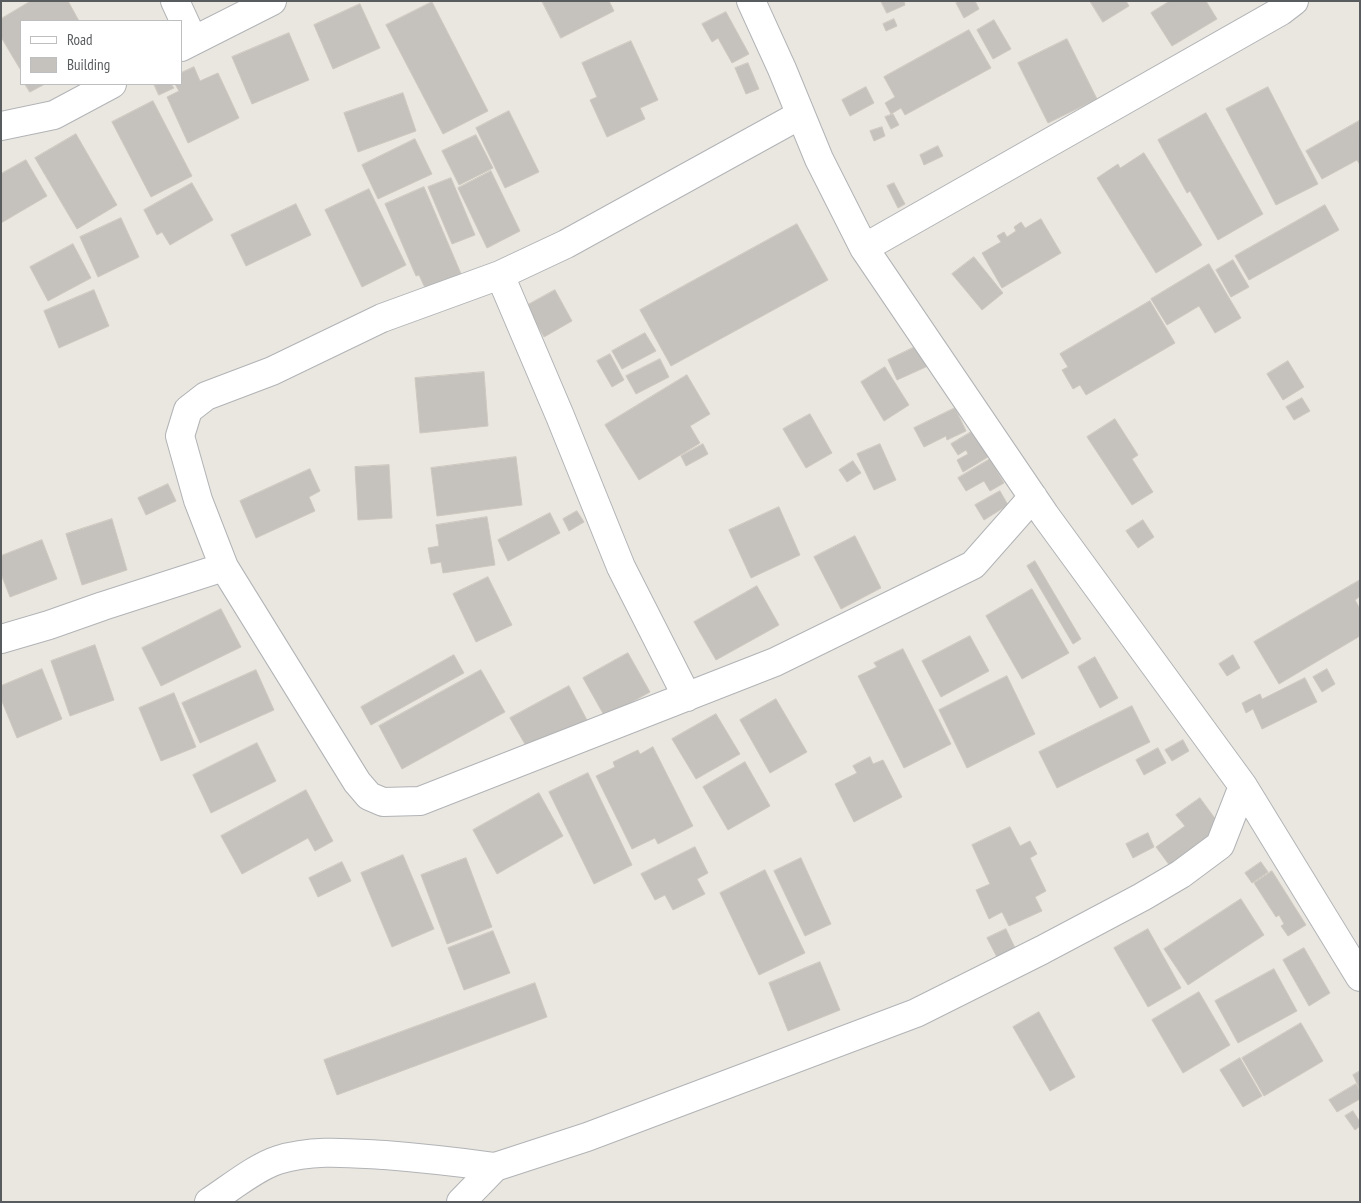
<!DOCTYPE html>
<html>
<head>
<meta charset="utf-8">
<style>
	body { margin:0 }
	#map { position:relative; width:1361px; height:1203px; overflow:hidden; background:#eae7e0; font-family:"PT Sans Narrow",sans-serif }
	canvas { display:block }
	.frame { position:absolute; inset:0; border:2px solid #595c5f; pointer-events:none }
	.legend { position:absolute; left:20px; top:20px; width:162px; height:65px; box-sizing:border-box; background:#fff; border:1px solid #bdbebf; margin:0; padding:6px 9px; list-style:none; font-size:15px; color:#595c5f }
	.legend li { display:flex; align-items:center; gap:10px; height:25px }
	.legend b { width:25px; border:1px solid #bdbebf }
</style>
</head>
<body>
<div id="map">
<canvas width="1361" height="1203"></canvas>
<div class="frame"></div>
<ul class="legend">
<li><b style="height:6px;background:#fff"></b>Road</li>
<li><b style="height:14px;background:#c5c2bd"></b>Building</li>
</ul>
</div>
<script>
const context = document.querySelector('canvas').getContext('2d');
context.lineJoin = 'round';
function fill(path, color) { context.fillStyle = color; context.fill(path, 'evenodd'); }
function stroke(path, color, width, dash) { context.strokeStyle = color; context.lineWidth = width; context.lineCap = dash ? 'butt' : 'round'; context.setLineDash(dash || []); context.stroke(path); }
const building = new Path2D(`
	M31,1h37l11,20h-58v48h-1l-19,-32v-18z
	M542,1h67l5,10 -53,27z
	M881,1h23l1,4 -18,8z
	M959,1h16l4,8 -15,9 -8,-15z
	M1090,1h36l3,5 -26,16z
	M1170,1h36l11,18 -45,27 -21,-33z
	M432,2l56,109 -45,23 -57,-109z
	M360,4l20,44 -47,21 -19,-44z
	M726,12l23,42 -17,9 -14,-25 -6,4 -10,-18z
	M894,19l3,7 -11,5 -3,-7z
	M994,20l17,29 -18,10 -16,-29z
	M969,30l22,38 -86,47 -4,-7 -10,6 -6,-11 10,-6 -11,-20z
	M289,33l20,47 -57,24 -20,-47z
	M1067,39l30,60 -49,24 -30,-60z
	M631,41l27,59 -18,8 5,11 -38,18 -17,-37 7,-3 -15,-34z
	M748,63l11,26 -13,5 -11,-26z
	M194,67l6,14 18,-8 21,45 -51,25 -21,-46 12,-6 -4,-7h6v-11z
	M25,84h20l-15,8z
	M154,84h17l3,4 -15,7z
	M866,87l8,16 -24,13 -8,-16z
	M1268,87l50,97 -42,21 -50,-96z
	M403,93l13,38 -58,21 -14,-39z
	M153,101l39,75 -41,21 -39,-75z
	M509,111l30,61 -34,16 -29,-60z
	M1206,113l57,101 -45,26 -28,-49 -3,2 -29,-53z
	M893,114l6,11 -8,4 -6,-12z
	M1359,121l1,44 -3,-5 -35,19 -16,-28z
	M882,127l3,9 -11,5 -4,-10z
	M76,134l41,71 -40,24 -42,-71z
	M476,135l17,33 -34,17 -17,-34z
	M415,139l17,35 -54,25 -16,-34z
	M938,146l5,10 -19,9 -4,-10z
	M1144,153l58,92 -46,28 -59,-95 21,-14 2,4z
	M26,160l21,36 -46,27v-49z
	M491,171l29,60 -33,17 -29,-60z
	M451,178l24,57 -23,9 -24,-57z
	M192,183l21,37 -43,25 -8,-13 -5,3 -13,-25z
	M894,183l11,21 -7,4 -11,-22z
	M424,187l38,89 -35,16 -8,-17 -3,1 -31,-72z
	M369,189l37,76 -44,22 -37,-77z
	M296,204l15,31 -65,31 -15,-31z
	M1325,205l14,25 -90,50 -14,-24z
	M121,218l18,39 -41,20 -18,-40z
	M1041,219l20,34 -59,35 -20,-35 19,-11 -4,-6 7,-4 3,5 9,-6 -2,-4 7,-5 4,6z
	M797,224l31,56 -157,86 -31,-56z
	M73,244l18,34 -43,23 -18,-34z
	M974,257l29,36 -21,17 -30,-36z
	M1233,260l16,27 -18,10 -15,-27z
	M1209,264l32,54 -26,15 -16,-27 -32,19 -16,-26z
	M94,290l15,36 -50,22 -15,-37z
	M555,290l17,31 -28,16 -18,-31z
	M1150,301l25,42 -89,52 -6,-10 -7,4 -11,-19 6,-3 -8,-13z
	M645,333l11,18 -34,18 -10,-18z
	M919,345l9,21 -31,14 -9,-20z
	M610,354l14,26 -12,7 -15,-26z
	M660,359l9,18 -33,17 -10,-18z
	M1288,361l16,26 -21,13 -16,-26z
	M885,367l24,38 -25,16 -23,-39z
	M484,372l4,54 -68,7 -5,-55z
	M687,375l23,39 -20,12 10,17 -61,37 -34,-55z
	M1302,398l8,13 -16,9 -8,-13z
	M955,408l11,23 -19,9 -1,-4 -22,11 -10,-19z
	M810,414l22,39 -26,15 -23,-39z
	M1115,419l23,36 -6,4 21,33 -21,13 -45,-68z
	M973,431l15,26 -25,15 -6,-12 11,-6 -2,-4 -8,5 -7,-11z
	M703,444l5,10 -22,12 -5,-10z
	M880,444l16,36 -22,10 -17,-36z
	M516,457l6,48 -85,11 -6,-48z
	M990,459l14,24 -14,8 -6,-10 -18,10 -8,-13z
	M853,461l8,12 -14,9 -8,-12z
	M389,465l3,53 -34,2 -3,-53z
	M310,469l10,22 -11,6 6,14 -59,27 -16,-37z
	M168,484l8,17 -30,14 -8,-17z
	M1000,491l8,14 -24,15 -9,-15z
	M779,507l21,48 -49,23 -22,-48z
	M577,511l7,11 -15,9 -6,-12z
	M550,513l10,20 -52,28 -10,-21z
	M487,517l8,48 -52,8 -2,-11 -10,2 -3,-16 11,-2 -3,-21z
	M112,519l15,51 -45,15 -16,-51z
	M1143,520l11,17 -16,11 -12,-17z
	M855,536l26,52 -40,21 -27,-52z
	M42,540l15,39 -47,18 -9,-23v-18z
	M1035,561l46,78 -8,5 -46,-78z
	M488,577l24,48 -36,17 -23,-48z
	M1360,580v18l-1,-1 -4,3 5,9v27l-81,48 -25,-42z
	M757,586l22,39 -63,35 -22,-38z
	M1032,589l37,64 -47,26 -36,-63z
	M221,609l20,38 -80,39 -19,-38z
	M970,636l19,35 -48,26 -19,-36z
	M95,645l19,55 -44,16 -19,-55z
	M903,649l48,95 -47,24 -46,-92 19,-9 -3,-4z
	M628,653l22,39 -45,25 -22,-39z
	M454,655l10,18 -93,52 -10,-18z
	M1233,655l7,13 -13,8 -8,-12z
	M1095,657l23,41 -18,10 -22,-41z
	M42,669l20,50 -45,19 -16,-39v-13z
	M1327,669l8,15 -13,8 -9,-15z
	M256,670l18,40 -74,33 -18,-40z
	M481,670l24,42 -103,57 -23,-43z
	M1007,676l28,58 -68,34 -28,-58z
	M1305,678l12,24 -55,27 -9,-20 -7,4 -4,-10 18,-9 2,5z
	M569,686l19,36 -58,31 -20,-35z
	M174,693l22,54 -35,14 -22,-53z
	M776,699l31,53 -37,21 -30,-53z
	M1132,706l18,36 -93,46 -18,-36z
	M716,714l24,40 -44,25 -24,-40z
	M1183,740l6,11 -17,10 -7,-11z
	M257,743l19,38 -65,32 -18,-38z
	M653,747l40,79 -35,18 -3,-6 -23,11 -36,-73 19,-9 -2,-5 25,-12 2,4z
	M1158,748l8,15 -22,12 -8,-15z
	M870,757l3,7 10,-4 19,37 -48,25 -19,-38 22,-11 -4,-7z
	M745,762l25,44 -42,24 -25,-43z
	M588,773l44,92 -38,19 -45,-92z
	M306,790l27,51 -18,10 -7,-13 -66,36 -21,-38z
	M539,793l24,43 -66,38 -24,-44z
	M1200,798l22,30 -52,38 -14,-19 29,-21 -9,-11z
	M1010,827l10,19 10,-5 7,13 -7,4 16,33 -11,6 7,14 -33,15 -7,-14 -13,7 -13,-29 14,-6 -18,-39z
	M1148,833l6,14 -21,11 -7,-14z
	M695,847l13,26 -11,6 8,15 -32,16 -8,-15 -10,5 -14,-26z
	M403,855l31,74 -42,18 -31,-74z
	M466,858l26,69 -45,17 -26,-69z
	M801,858l30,66 -26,12 -31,-65z
	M342,862l9,19 -33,16 -9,-19z
	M1261,862l7,10 -16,11 -7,-10z
	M765,870l40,83 -46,22 -39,-82z
	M1272,871l34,54 -18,11 -7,-10 3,-2 -5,-9 -3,2 -22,-34z
	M1241,899l23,36 -76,50 -24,-36z
	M1006,929l11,23 -18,9 -12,-23z
	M1148,929l33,59 -33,19 -34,-59z
	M493,931l17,42 -46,17 -16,-42z
	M1304,948l26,45 -21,13 -26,-46z
	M820,962l20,48 -52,21 -19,-48z
	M1274,969l23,42 -59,32 -23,-42z
	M535,983l12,34 -210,78 -13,-35z
	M1199,992l31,53 -47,28 -31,-53z
	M1039,1012l36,65 -25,14 -37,-64z
	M1301,1023l22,38 -59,35 -22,-38z
	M1240,1058l22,38 -19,11 -23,-37z
	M1360,1071v17h-1l-6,-13z
	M1356,1084l4,7v8l-23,13 -8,-12z
	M1353,1111l7,11v4l-5,4 -10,-14z`);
const minor = new Path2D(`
	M175,1l18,39
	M751,1l31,68 37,90 45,89 181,267 198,271 117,191
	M181,47l91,-46
	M800,115l-234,129 -66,31 -118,43 -110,53 -66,25 -18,14 -8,26 18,64 26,67 133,215 12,14 14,6 37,-1 355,-139 198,-97 60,-68
	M1,126l53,-11 58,-31
	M864,248l417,-237 13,-10
	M500,275l60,141 61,151 66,130
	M1,639l48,-14 54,-19 121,-39
	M209,1202c20,-13 47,-35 69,-42 35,-11 71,-7 107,-5 37,3 73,7 110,12
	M461,1202l34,-35 92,-30 329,-124 126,-63 100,-53 39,-23 39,-29 23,-59`);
fill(building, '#c5c2bd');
stroke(building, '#cec8bf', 1);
stroke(minor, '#b1b3b6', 30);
stroke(minor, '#fff', 28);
</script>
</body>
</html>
